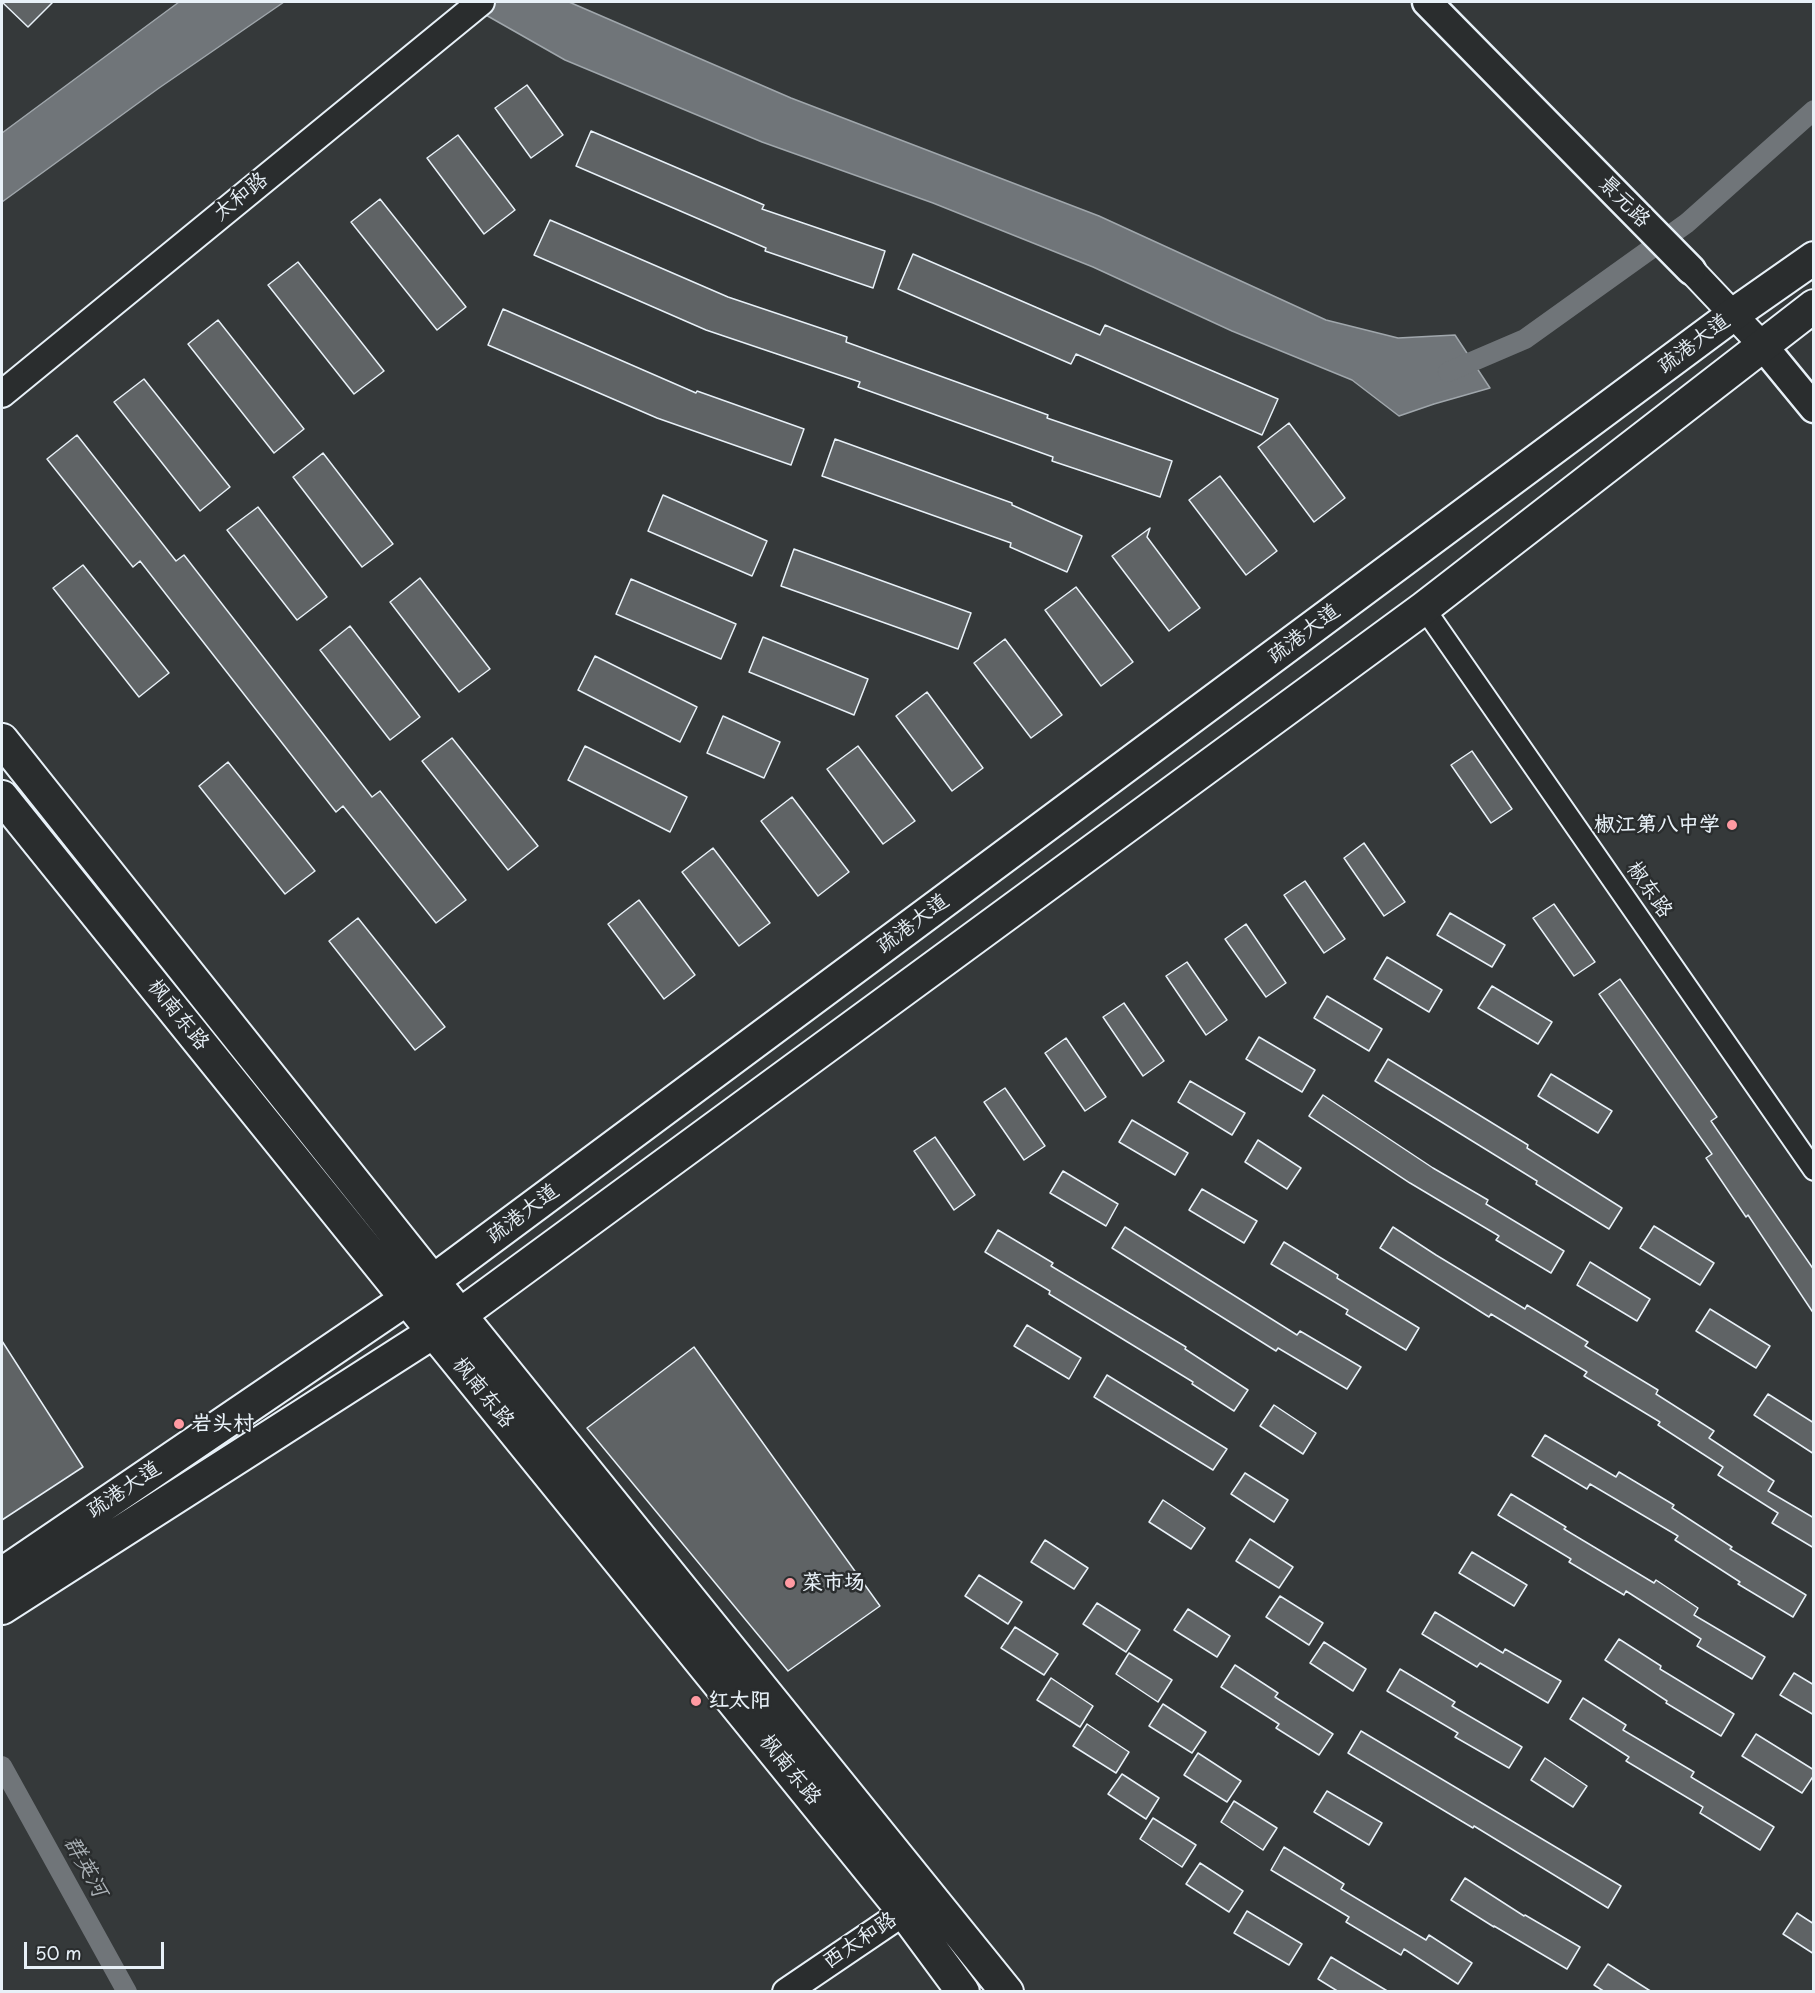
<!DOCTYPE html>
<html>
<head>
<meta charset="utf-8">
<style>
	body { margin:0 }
	#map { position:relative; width:1815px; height:1993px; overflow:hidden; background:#35393a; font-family:"Playpen Sans",sans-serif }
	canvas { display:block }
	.frame { position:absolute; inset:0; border:3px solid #e8f1f8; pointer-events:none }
	.scale { position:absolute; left:24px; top:1942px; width:140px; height:27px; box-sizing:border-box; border:3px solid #e8f1f8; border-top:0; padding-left:8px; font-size:18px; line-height:21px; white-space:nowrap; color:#e8f1f8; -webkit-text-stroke:4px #2a2d2e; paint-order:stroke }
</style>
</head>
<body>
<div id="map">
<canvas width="1815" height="1993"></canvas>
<div class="frame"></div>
<div class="scale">50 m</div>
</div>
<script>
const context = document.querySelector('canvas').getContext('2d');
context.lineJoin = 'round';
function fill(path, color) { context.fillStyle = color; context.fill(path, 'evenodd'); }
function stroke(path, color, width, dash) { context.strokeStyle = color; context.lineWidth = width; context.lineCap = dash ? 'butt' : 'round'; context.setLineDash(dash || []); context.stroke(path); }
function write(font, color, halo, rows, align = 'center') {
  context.font = font + ' "Playpen Sans","LXGW WenKai TC",sans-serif'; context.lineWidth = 5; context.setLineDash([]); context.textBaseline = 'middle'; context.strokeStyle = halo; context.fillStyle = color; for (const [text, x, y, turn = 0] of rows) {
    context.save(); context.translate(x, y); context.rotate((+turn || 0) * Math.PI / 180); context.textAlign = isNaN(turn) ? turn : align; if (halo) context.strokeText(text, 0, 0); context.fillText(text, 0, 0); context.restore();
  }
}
const water = new Path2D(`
	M179,2h105l-125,86 -157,114v-69z
	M463,2h106l222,96 308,118 227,104 72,18 57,-3 35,53 -56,16 -35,12 -47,-36 -120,-49 -139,-64 -160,-64 -171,-61 -197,-82z`);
const canal = new Path2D(`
	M1448,372l77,-33 162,-116 127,-113
	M2,1766l125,226`);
const building = new Path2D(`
	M2,2h51l-25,25z
	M527,85l36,50 -32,23 -36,-50z
	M591,131l173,74 -2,4 123,42 -12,37 -108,-37 1,-3 -190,-82z
	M458,135l57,75 -31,24 -57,-76z
	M380,199l86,108 -29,23 -86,-108z
	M550,220l178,77 119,40 -1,5 202,73 -1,3 125,43 -12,36 -108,-36 1,-4 -195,-70 2,-5 -154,-52 -172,-75z
	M913,254l187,81 5,-10 173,74 -16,36 -186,-81 -5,10 -173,-75z
	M298,262l86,109 -30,23 -86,-109z
	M503,309l193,84 1,-2 107,38 -13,36 -134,-47 -169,-73z
	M218,320l86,109 -30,24 -86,-109z
	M144,379l86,108 -30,24 -86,-109z
	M1289,423l56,75 -31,24 -56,-75z
	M77,435l99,126 8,-6 188,242 8,-6 86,109 -30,23 -93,-117 -7,6 -196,-251 -7,6 -86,-108z
	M835,439l177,64v2l70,31 -15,36 -57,-25 1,-4 -189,-67z
	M323,453l70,91 -31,23 -69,-90z
	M1220,476l57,75 -31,24 -57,-75z
	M663,495l104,46 -15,35 -104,-45z
	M258,507l69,90 -30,23 -70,-90z
	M1150,528l-3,9 53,71 -31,23 -57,-75z
	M794,549l177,64 -13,36 -177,-63z
	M83,565l86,108 -30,24 -86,-109z
	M420,578l70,91 -31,23 -69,-90z
	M631,579l105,45 -15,35 -105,-45z
	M1076,587l57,75 -32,24 -56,-76z
	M350,626l70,91 -30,23 -70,-90z
	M763,637l105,42 -14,36 -105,-43z
	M1005,639l57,76 -31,23 -57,-75z
	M595,656l102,51 -17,35 -102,-52z
	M927,692l56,76 -31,23 -56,-75z
	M723,716l57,26 -16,36 -57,-25z
	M452,738l86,108 -30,24 -86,-109z
	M585,746l102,51 -17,35 -102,-52z
	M858,746l57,75 -32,23 -56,-75z
	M1472,751l40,58 -21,14 -40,-58z
	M228,762l87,109 -30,23 -86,-108z
	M792,797l57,75 -31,24 -57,-75z
	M1364,843l41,59 -21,14 -40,-58z
	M713,848l57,75 -31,23 -57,-74z
	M1305,881l40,58 -21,14 -40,-58z
	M639,900l56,75 -31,24 -56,-75z
	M1554,904l41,58 -21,14 -41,-58z
	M1450,913l55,32 -13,22 -55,-32z
	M358,918l87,109 -30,23 -86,-109z
	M1246,924l40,59 -20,14 -41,-58z
	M1387,957l55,33 -13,22 -55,-33z
	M1187,962l40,58 -21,15 -40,-59z
	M1620,979l97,138 -6,4 103,149v44l-66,-99 -2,2 -40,-59 6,-4 -113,-160z
	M1492,986l60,36 -14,22 -60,-36z
	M1327,996l55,33 -13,22 -55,-33z
	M1124,1003l40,58 -21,15 -40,-59z
	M1259,1037l56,33 -13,22 -56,-33z
	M1066,1038l40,59 -21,14 -40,-58z
	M1388,1059l140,86 -1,3 95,60 -13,21 -73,-45 1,-3 -162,-100z
	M1551,1074l61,37 -14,22 -60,-37z
	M1190,1081l55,32 -13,22 -54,-33z
	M1005,1088l40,58 -21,14 -40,-58z
	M1323,1095l110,73 55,32 -2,4 78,47 -13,22 -55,-33 3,-4 -89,-53 -101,-67z
	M1132,1120l56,33 -13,22 -56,-33z
	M935,1137l40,58 -21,15 -40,-59z
	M1258,1140l43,28 -14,21 -42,-27z
	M1063,1171l55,33 -12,22 -56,-33z
	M1202,1189l55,32 -13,22 -55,-33z
	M1654,1226l60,37 -14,22 -60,-37z
	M1125,1227l172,108 3,-4 61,36 -14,22 -69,-41 -2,3 -164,-103z
	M1393,1227l43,28 89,54 2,-4 61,37 -3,4 73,44 -2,4 58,37 -5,7 65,43 -6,10 46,27v30l-42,-25 6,-10 -60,-38 5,-8 -65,-42 2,-3 -76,-46 3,-4 -96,-58 -2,3 -109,-69z
	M998,1230l55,33 -2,3 135,81 -1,2 63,41 -14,21 -42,-27 1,-2 -144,-88 1,-3 -65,-39z
	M1284,1242l54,33 -1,3 82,50 -13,22 -60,-36 2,-4 -77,-46z
	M1590,1262l60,37 -13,22 -60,-36z
	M1710,1309l60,37 -14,22 -60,-37z
	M1027,1325l54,33 -12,21 -55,-33z
	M2,1341l81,126 -81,53z
	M694,1347l186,259 -92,65 -201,-243z
	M1107,1375l120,74 -14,21 -119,-73z
	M1768,1394l46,29v31l-60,-39z
	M1274,1405l42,28 -13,21 -43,-28z
	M1545,1435l71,42 3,-5 55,33 -2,3 60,39 -2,2 76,46 -13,22 -55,-33 2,-2 -65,-42 3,-4 -88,-52 -3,5 -55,-33z
	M1245,1473l43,27 -14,22 -43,-28z
	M1511,1494l55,33 -2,2 90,54 2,-3 42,28 -4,7 71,42 -13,22 -55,-33 4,-7 -75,-48 -2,4 -55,-33 2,-3 -73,-44z
	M1163,1500l42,28 -14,21 -42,-27z
	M1250,1539l43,28 -14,21 -43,-27z
	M1045,1540l43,28 -14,21 -43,-27z
	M1472,1552l55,33 -13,21 -55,-33z
	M979,1575l43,27 -14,22 -43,-28z
	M1280,1596l43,27 -14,22 -43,-28z
	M1097,1603l43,27 -14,22 -43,-28z
	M1188,1609l42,27 -13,21 -43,-27z
	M1435,1612l68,41 2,-4 56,32 -13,22 -68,-40 -3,4 -55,-33z
	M1015,1627l43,27 -14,21 -43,-27z
	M1619,1639l42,27 -1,3 74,45 -13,22 -55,-33 1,-2 -62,-41z
	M1324,1642l42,27 -13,22 -43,-28z
	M1129,1653l43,27 -14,22 -42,-28z
	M1235,1665l43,28 -3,4 58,37 -14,21 -43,-27 3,-4 -58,-37z
	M1400,1669l55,33 -3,4 70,41 -13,21 -54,-31 3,-4 -71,-42z
	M1794,1673l20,12v30l-34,-20z
	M1051,1678l42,28 -13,21 -43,-27z
	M1583,1698l43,27 -3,5 71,42 -3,5 83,50 -14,23 -60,-37 3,-6 -77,-46 3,-4 -59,-38z
	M1163,1704l43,28 -14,21 -43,-27z
	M1087,1724l42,28 -13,21 -43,-27z
	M1361,1731l260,155 -13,22 -134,-82 -1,2 -125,-75z
	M1756,1734l58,36v5l-12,18 -60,-37z
	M1198,1753l43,28 -14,21 -43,-27z
	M1545,1758l42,28 -14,21 -42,-27z
	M1122,1774l37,24 -13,21 -38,-25z
	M1327,1791l55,32 -13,22 -55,-33z
	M1234,1801l43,27 -14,22 -42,-28z
	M1153,1818l43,27 -14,22 -42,-28z
	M1284,1847l60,37 -3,5 85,51 3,-5 43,28 -14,21 -54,-35 -3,6 -55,-33 3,-5 -78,-47z
	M1200,1863l43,28 -14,21 -43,-28z
	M1465,1878l59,38 1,-1 55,32 -13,22 -73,-43v1l-43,-27z
	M1247,1911l55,33 -13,21 -55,-32z
	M1797,1913l17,11v30l-31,-20z
	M1331,1957l58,35h-50l-21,-13z
	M1608,1964l44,28h-47l-11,-7z`);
const minor = new Path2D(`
	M1424,608l390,562`);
const tertiary = new Path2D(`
	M1691,270l72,76
	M2,394l479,-392
	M786,1992l118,-80`);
const secondary = new Path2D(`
	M1427,2l264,268
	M1763,346l51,62`);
const primary = new Path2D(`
	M2,740l458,575 547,677
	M2,797l404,501 498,614 59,80
	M2,1574l431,-293 1301,-967 80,-56
	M2,1608l458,-293 964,-707 390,-302`);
const markers = [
	[1732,825,6,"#ff9aa2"],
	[179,1424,6,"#ff9aa2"],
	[790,1583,6,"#ff9aa2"],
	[696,1701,6,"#ff9aa2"]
];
const streetNames = [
	["太和路",241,197,-39],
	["景元路",1624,202,45],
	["疏港大道",1694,344,-37],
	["疏港大道",1304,634,-37],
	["椒东路",1649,890,55],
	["疏港大道",913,924,-37],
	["枫南东路",178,1015,51],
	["疏港大道",523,1214,-37],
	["枫南东路",483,1393,51],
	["疏港大道",124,1490,-34],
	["枫南东路",790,1770,51],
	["西太和路",860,1941,-34]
];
const poiNames = [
	["椒江第八中学",1720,825,"right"],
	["岩头村",191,1424],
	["菜市场",802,1583],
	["红太阳",708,1701]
];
const waterNames = [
	["群英河",85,1867,61]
];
fill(water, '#707579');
stroke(water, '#a0a7ac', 1.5);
stroke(canal, '#707579', 20);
fill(building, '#5f6365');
stroke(building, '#e8f1f8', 1.5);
stroke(minor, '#e8f1f8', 24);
stroke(tertiary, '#e8f1f8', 30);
stroke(secondary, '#e8f1f8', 33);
stroke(primary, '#e8f1f8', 36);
stroke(minor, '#2a2d2e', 20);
stroke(tertiary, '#2a2d2e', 26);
stroke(secondary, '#2a2d2e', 28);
stroke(primary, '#2a2d2e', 32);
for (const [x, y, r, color] of markers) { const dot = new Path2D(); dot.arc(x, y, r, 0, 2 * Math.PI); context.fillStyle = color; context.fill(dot); stroke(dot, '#2a2d2e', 2); }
write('21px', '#e8f1f8', '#2a2d2e', streetNames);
write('bold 21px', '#e8f1f8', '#2a2d2e', poiNames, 'left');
write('italic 22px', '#acb3b8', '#2a2d2e', waterNames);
</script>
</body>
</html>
